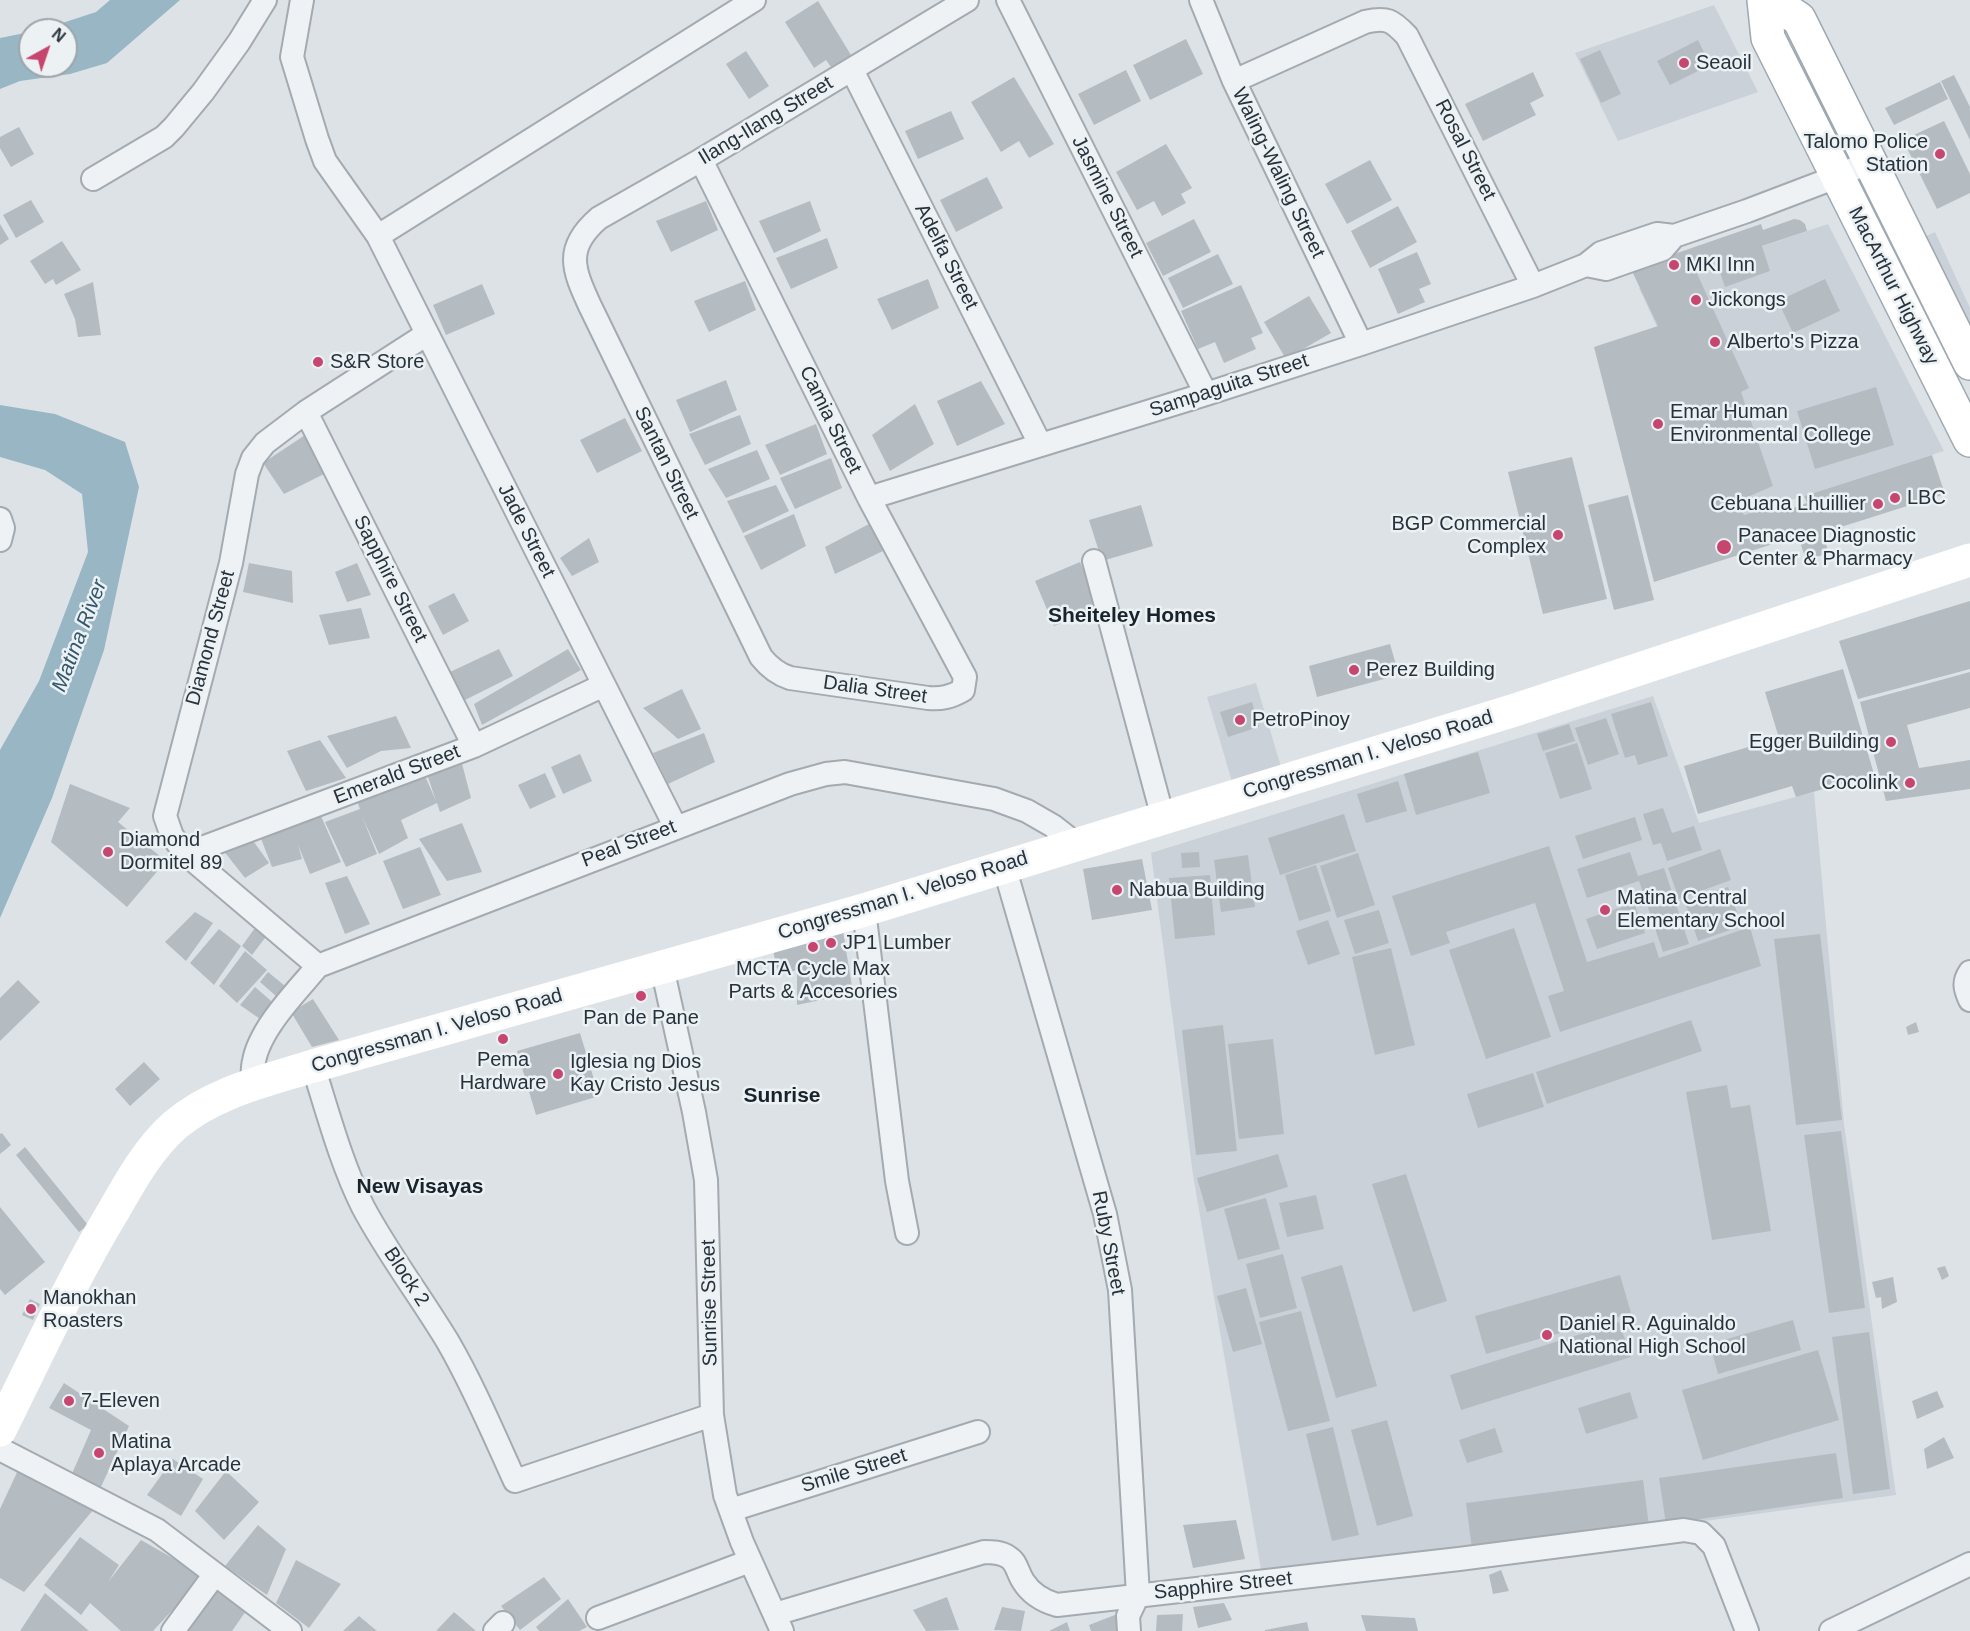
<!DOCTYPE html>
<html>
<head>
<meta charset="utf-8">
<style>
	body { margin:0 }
	#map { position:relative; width:1970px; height:1631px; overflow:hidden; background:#dde2e6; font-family:Arial,sans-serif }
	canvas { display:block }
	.north { position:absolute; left:18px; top:18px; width:60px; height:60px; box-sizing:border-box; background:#ecf1f4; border:2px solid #9da5aa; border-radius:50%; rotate:40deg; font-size:16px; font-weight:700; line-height:24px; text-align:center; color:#27323c }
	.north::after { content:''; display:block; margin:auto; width:21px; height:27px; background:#c74670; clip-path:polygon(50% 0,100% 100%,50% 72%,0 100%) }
</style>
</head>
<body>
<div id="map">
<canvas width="1970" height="1631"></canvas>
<div class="north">N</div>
</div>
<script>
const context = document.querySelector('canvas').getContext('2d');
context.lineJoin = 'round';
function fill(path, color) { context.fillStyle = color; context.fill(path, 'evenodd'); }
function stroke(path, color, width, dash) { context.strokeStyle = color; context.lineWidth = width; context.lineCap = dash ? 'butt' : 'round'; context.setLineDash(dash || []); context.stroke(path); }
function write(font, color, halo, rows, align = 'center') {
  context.font = font + ' Arial,sans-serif'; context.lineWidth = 5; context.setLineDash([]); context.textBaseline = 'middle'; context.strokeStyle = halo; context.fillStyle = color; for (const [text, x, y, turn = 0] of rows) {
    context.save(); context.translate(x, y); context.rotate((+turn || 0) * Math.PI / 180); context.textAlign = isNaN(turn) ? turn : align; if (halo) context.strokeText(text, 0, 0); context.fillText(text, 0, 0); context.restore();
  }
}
const built = new Path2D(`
	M1714,5l44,87 -140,49 -43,-88z
	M1828,224l116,227 -200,64 -105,-227z
	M1935,232l35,76v28l-46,-99z
	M1256,683l26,87 -49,15 -26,-88z
	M1653,696l46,127 115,-31 30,332 52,371 -633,86 -70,-406 -42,-322z`);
const water = new Path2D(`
	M110,0h70l-73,63 -37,11 -50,7 -20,8v-51l30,-6v34h36v-36h-25l55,-18z
	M0,405l55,9 70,28 14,45 -35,163 -52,148 -52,120v-168l39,-69 49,-129 -6,-58 -37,-24 -45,-13z`);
const building = new Path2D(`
	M818,1l33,54 -20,12 -5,-7 -12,8 -29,-46z
	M1186,39l17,35 -53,26 -17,-35z
	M1698,40l12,25 -40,20 -13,-24z
	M1600,50l21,44 -20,9 -21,-44z
	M746,51l23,35 -20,13 -23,-35z
	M1126,70l15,31 -47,24 -16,-31z
	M1533,72l11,24 -14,7 6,12 -53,26 -18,-37z
	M1954,75l16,32v33l-29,-59z
	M1014,77l40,67 -25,14 -10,-17 -18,11 -30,-50z
	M1940,82l8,17 -54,26 -9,-17z
	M951,111l13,28 -46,20 -13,-28z
	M1944,121l26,53v19l-33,16 -34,-69z
	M19,127l15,27 -23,13 -11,-19v-11z
	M1166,144l26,44 -11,6 5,9 -24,13 -8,-15 -17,9 -21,-38z
	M1370,160l22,40 -45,24 -22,-40z
	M987,177l16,31 -47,24 -16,-32z
	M31,200l13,22 -28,16 -13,-23z
	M706,201l12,29 -47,22 -15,-31z
	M810,201l11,30 -47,22 -15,-32z
	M1398,206l19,36 -47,26 -19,-37z
	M1194,219l17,33 -48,24 -17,-33z
	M1794,219l6,1 5,4 2,7 -45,15 8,25 -45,16 -9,-26 -21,8 54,119 -8,4 32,94 -35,15 6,14 46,-15 3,8 14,-5 -3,-7 128,-41 13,39 -123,39 7,20 -23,7 -8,-24 -144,46 -60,-235 64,-21 -27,-57 130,-45 2,6z
	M0,224l9,15 -9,6z
	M827,238l11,30 -47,21 -15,-31z
	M62,241l19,29 -25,15 -3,-6 -8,5 -15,-23z
	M1417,252l14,32 -12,5 6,13 -27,12 -20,-45z
	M1218,254l15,30 -50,24 -15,-30z
	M928,279l11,29 -47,22 -15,-31z
	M1825,279l15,32 -47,22 -15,-32z
	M745,281l11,29 -47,22 -15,-31z
	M93,282l8,53 -23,2 -3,-18 -11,-25z
	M482,284l13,30 -49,21 -13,-30z
	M1241,285l22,48 -12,5 5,11 -32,14 -9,-21 -17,7 -17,-38z
	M1309,296l22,37 -45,26 -22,-37z
	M726,380l11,30 -47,22 -14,-32z
	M981,381l24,43 -48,22 -20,-45z
	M1876,387l18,58 -79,24 -18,-58z
	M915,404l19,40 -44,27 -18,-36z
	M740,415l11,29 -46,21 -16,-31z
	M625,418l17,33 -45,22 -17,-33z
	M816,424l11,30 -47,21 -15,-30z
	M305,435l21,38 -42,21 -21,-31z
	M757,450l13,29 -44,19 -18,-29z
	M1572,457l35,142 -64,15 -35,-142z
	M831,458l11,30 -47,21 -15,-31z
	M776,485l13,26 -46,22 -16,-32z
	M1628,495l26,105 -40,10 -26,-105z
	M1141,505l12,41 -51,15 -13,-41z
	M794,514l12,32 -45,24 -17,-34z
	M869,524l14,27 -48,23 -10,-27z
	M589,538l10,24 -27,14 -12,-18z
	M1080,562l19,46 -45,18 -19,-45z
	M249,563l43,8 1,32 -50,-11z
	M357,563l14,32 -24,7 -12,-30z
	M454,593l15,28 -26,14 -15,-29z
	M1970,601v68l-112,30 -19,-58z
	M361,608l9,30 -41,7 -10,-30z
	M1390,644l9,31 -82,22 -8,-31z
	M499,649l14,27 -52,26 -11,-30z
	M568,649l13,21 -99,55 -8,-21z
	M1843,669l31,105 -78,23 -4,-11 -94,28 -14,-48 95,-28 -14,-46z
	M1970,672v36l-63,17 12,43 51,-8v29l-84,12 -26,-99z
	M682,689l19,40 -23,10 -35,-31z
	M1252,702l7,25 -31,10 -8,-25z
	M1651,702l17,54 -30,9 -3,-10 -10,3 -14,-44z
	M396,716l15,32 -30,3 -34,17 -20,-32z
	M1606,718l13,36 -31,11 -13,-37z
	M1569,724l6,17 -32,10 -6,-17z
	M704,733l11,29 -47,22 -15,-31z
	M320,740l26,38 -40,13 -19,-40z
	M1577,743l15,46 -32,10 -15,-46z
	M1478,752l12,41 -74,22 -12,-41z
	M580,754l12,27 -29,13 -12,-27z
	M461,760l10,38 -31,14 -3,-9 -36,17 7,18 -29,16 -17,-38 15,38 -31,13 -21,-45 35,-13 -6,-16 68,-24 14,32 -10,-30z
	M545,773l11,24 -26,12 -12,-24z
	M1398,781l9,30 -41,12 -9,-29z
	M70,784l60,24 -12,14 48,39 -39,46 -76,-65z
	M1663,808l9,25 22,-7 8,24 -35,11 -6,-18 -8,2 -10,-31z
	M1344,814l12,37 -76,24 -12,-37z
	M321,816l20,46 -31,12 -12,-29 4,14 -30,8 -12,-31z
	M1635,817l7,23 -59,19 -8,-23z
	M462,823l20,49 -35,9 -28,-42z
	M249,835l20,28 -24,15 -22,-28z
	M1549,846l38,116 67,-20 5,16 91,-31 11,39 -201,66 -12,-36 16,-5 -29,-88 -89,29 4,11 -39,13 -19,-60z
	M420,847l21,48 -38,14 -20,-48z
	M1720,849l11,31 -52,19 -11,-31z
	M1199,852l1,15 -18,1 -1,-15z
	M1630,852l8,24 26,-8 25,76 -26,8 -24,-71 -52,17 -10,-29z
	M1358,853l17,52 -38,13 -17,-52z
	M1248,855l7,52 -34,5 -7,-52z
	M1142,859l10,51 -60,10 -9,-51z
	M1316,865l15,46 -32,10 -14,-46z
	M1210,875l5,60 -40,4 -6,-61z
	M347,876l23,48 -25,10 -20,-51z
	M1728,887l14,39 -44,15 -13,-39z
	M1634,903l11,30 -48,16 -11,-30z
	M1379,910l10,33 -34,11 -11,-34z
	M195,912l18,11 -27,38 -21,-19z
	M1328,920l12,34 -32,11 -12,-34z
	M257,925l11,9 -16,21 -10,-9z
	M1514,928l37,109 -65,22 -37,-109z
	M219,929l22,17 -27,39 -24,-22z
	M843,931l10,62 -56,12v-35l-19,5 -5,-25z
	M1820,934l22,186 -46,5 -22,-186z
	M1391,948l24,97 -40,10 -23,-98z
	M245,951l22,19 -30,33 -18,-17z
	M268,972l17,14 -8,11 -17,-15z
	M18,980l22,22 -40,39v-43z
	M255,987l22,19 -14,15 -23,-16z
	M313,999l26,41 -27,7 -21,-35z
	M1691,1020l11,31 -155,53 -11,-32z
	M1916,1022l3,10 -11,3 -2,-8z
	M1223,1025l14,126 -41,4 -14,-125z
	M580,1033l19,63 -63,19 -19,-64z
	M1273,1039l11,95 -45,5 -11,-95z
	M144,1062l16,17 -30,27 -15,-17z
	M1533,1073l11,34 -66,21 -11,-34z
	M1727,1085l4,23 19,-3 21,126 -59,9 -26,-148z
	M1841,1131l24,177 -36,5 -25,-178z
	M2,1133l9,12 -11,9v-20z
	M25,1147l63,78 -9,7 -63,-77z
	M1278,1154l10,33 -81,25 -10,-34z
	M1406,1174l41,127 -34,11 -41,-128z
	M1316,1195l8,34 -37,8 -8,-34z
	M1266,1198l14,51 -42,11 -14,-51z
	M0,1207l45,55 -40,33 -5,-6z
	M1283,1254l14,54 -37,10 -14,-54z
	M1342,1265l35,121 -41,12 -35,-121z
	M1945,1266l4,10 -7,4 -5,-12z
	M1620,1275l11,38 -145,41 -11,-38z
	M1893,1277l4,25 -15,7 -1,-12 -5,1 -4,-16z
	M1246,1288l16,56 -29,8 -16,-56z
	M30,1299l10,5 -7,16 -11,-5z
	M1301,1311l29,110 -42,10 -29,-109z
	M1793,1320l8,30 -83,24 -8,-30z
	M1619,1322l12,35 -170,53 -11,-35z
	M1869,1332l21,157 -37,5 -21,-157z
	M1818,1350l21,70 -136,40 -21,-70z
	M64,1383l65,43 -29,63 -29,-13 20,-46 -42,-22z
	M1937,1391l7,16 -27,12 -5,-18z
	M1630,1392l8,26 -52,16 -8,-26z
	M1387,1420l26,96 -36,10 -26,-96z
	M1333,1427l26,108 -27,6 -26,-107z
	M1495,1428l8,24 -36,11 -8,-23z
	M1944,1437l10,21 -27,11 -3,-20z
	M1836,1453l7,45 -177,26 -7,-46z
	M173,1459l30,20 -22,37 -34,-21z
	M20,1466l74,43 -70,83 -24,-14v-69z
	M226,1471l33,31 -35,38 -29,-29z
	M1643,1480l6,46 -177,23 -6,-46z
	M1236,1520l9,39 -52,9 -10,-43z
	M258,1525l28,24 -19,46 -42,-29z
	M80,1537l39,28 -11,17 33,-42 63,36 -51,55h-32l-31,-28 -9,12 -37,-30z
	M296,1560l45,24 -32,44 -33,-25z
	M1501,1570l8,21 -16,3 -4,-19z
	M544,1577l17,22 -41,31 -19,-24z
	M218,1585l28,26 -14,20h-49z
	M45,1593l44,38h-69z
	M947,1597l12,33 -33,1 -13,-21z
	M568,1599l19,28 -8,4h-40l-3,-4z
	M1224,1603l8,17 -34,8 -5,-21z
	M1002,1607l23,4 -4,20 -27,-1z
	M454,1612l22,19h-40z
	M1120,1613l4,18h-33l-2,-6z
	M1183,1614l-1,17h-26l1,-16z
	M1361,1615l54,3 3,13h-52z
	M359,1616l18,15h-34z
	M1067,1622l3,9h-21z
	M1307,1622l2,9h-44v-1z`);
const minor = new Path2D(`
	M302,0l-10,57 25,82 8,22 53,75 297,590
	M1008,0l198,394
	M1201,0l33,81 127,263
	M852,70l188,374
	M1234,81l131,-59c22,-5 27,-2 42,14l126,250
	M701,160l168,338 96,179 -2,13c-12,7 -21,9 -35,8l-138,-20c-13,-4 -21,-11 -29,-21l-171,-351c-17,-37 -26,-58 9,-88l102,-58 266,-160
	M93,179l71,-42 10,-10 29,-35 36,-50 26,-42
	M378,236l376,-236
	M1586,265l20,4 57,-20 11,-13
	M306,412l168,334
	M869,498l337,-104 155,-50 172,-58 53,-21 15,-12 56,-19 17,2 73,-25 92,-35 31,-15
	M0,519l3,9 -3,12
	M1094,561l69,257
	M186,854l288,-108 130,-61
	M1004,866l101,348 15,76 18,305 -10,21 1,15
	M864,910l33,271 10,52
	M318,966l-132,-112 -14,-18 -7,-20 66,-253 16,-89 6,-16 12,-15 41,-31 121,-78
	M662,967l32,145 12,68 6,235 13,80 17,47 40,89
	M1970,972c-7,10 -5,17 0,28
	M313,1066c15,47 28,97 50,141 25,47 58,90 85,135 26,45 46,93 67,139l197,-66
	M252,1085c1,-8 0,-17 2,-24 6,-33 43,-70 64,-95l472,-182 36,-10 19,-2 149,27 33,12 26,15 23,18
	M0,1449l157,81 133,101
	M731,1510l247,-78
	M775,1614l209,-62c8,0 17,0 24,5 9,5 9,15 15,24 8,13 20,20 34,24l402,-46 225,-29 17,3 13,13 33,85
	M598,1618l152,-57
	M173,1631l42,-57
	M495,1631l8,-8
	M1831,1631l139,-67`);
const secondary = new Path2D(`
	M0,1430c37,-74 71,-149 114,-220 17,-30 35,-62 61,-85 39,-33 90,-44 138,-59l551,-156 560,-172 91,-28 455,-150`);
const primary = new Path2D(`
	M1764,0l4,38 202,402
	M1771,0l28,19 171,344`);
const markers = [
	[1684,63,6,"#c74670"],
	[1940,154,6,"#c74670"],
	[1674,265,6,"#c74670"],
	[1696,300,6,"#c74670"],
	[1715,342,6,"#c74670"],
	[318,362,6,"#c74670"],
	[1658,424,6,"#c74670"],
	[1895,498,6,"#c74670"],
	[1878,504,6,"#c74670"],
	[1558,535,6,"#c74670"],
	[1724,547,8,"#c74670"],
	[1354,670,6,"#c74670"],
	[1240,720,6,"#c74670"],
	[1891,742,6,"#c74670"],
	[1910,783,6,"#c74670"],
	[108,852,6,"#c74670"],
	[1117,890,6,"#c74670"],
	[1605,910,6,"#c74670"],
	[831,943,6,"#c74670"],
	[813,947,6,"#c74670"],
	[641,996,6,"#c74670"],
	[503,1039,6,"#c74670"],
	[558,1074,6,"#c74670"],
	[31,1309,6,"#c74670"],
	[1547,1335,6,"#c74670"],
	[69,1401,6,"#c74670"],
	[99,1453,6,"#c74670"]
];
const poiNames = [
	["Seaoil",1696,63],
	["Talomo Police",1928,142,"right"],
	["Station",1928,165,"right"],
	["MKI Inn",1686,265],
	["Jickongs",1708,300],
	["Alberto's Pizza",1727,342],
	["S&R Store",330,362],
	["Emar Human",1670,412],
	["Environmental College",1670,435],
	["LBC",1907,498],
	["Cebuana Lhuillier",1866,504,"right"],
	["BGP Commercial",1546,524,"right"],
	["Complex",1546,547,"right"],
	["Panacee Diagnostic",1738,536],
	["Center & Pharmacy",1738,559],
	["Perez Building",1366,670],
	["PetroPinoy",1252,720],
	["Egger Building",1879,742,"right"],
	["Cocolink",1898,783,"right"],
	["Diamond",120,840],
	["Dormitel 89",120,863],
	["Nabua Building",1129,890],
	["Matina Central",1617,898],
	["Elementary School",1617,921],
	["JP1 Lumber",843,943],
	["MCTA Cycle Max",813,969,"center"],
	["Parts & Accesories",813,992,"center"],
	["Pan de Pane",641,1018,"center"],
	["Pema",503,1060,"center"],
	["Hardware",503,1083,"center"],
	["Iglesia ng Dios",570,1062],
	["Kay Cristo Jesus",570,1085],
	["Manokhan",43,1298],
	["Roasters",43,1321],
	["Daniel R. Aguinaldo",1559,1324],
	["National High School",1559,1347],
	["7-Eleven",81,1401],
	["Matina",111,1442],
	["Aplaya Arcade",111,1465]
];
const streetNames = [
	["Ilang-Ilang Street",766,121,-31],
	["Rosal Street",1465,150,63],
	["Waling-Waling Street",1278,173,64],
	["Jasmine Street",1107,197,63],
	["Adelfa Street",946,257,63],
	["MacArthur Highway",1893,286,63],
	["Sampaguita Street",1229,386,-18],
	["Camia Street",830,420,64],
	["Santan Street",666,463,64],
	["Jade Street",526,531,63],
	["Sapphire Street",390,579,63],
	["Diamond Street",211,638,-75],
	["Dalia Street",875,690,8],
	["Congressman I. Veloso Road",1368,755,-17],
	["Emerald Street",397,775,-21],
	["Peal Street",629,844,-21],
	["Congressman I. Veloso Road",903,896,-17],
	["Congressman I. Veloso Road",437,1031,-16],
	["Ruby Street",1108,1243,79],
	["Block 2",406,1277,57],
	["Sunrise Street",710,1303,-91],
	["Smile Street",854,1471,-17],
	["Sapphire Street",1223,1586,-6]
];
const neighbourhoodNames = [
	["Sheiteley Homes",1132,616],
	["Sunrise",782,1096],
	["New Visayas",420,1187]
];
const waterNames = [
	["Matina River",80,636,-69]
];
fill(built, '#cbd1d8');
fill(water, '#99b6c5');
fill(building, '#b4bcc2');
stroke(minor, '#a3aab0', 26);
stroke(primary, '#9da8b1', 36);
stroke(minor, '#eff2f5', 22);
stroke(secondary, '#fff', 33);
stroke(primary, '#fff', 33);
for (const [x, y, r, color] of markers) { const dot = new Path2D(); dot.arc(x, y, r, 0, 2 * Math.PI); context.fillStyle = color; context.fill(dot); stroke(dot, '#ecf1f4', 2); }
write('20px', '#27323c', '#ecf1f4', poiNames, 'left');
write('20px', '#27323c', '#ecf1f4', streetNames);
write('bold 21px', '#19232c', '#ecf1f4', neighbourhoodNames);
write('italic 21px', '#33576d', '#ecf1f4', waterNames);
</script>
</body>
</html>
